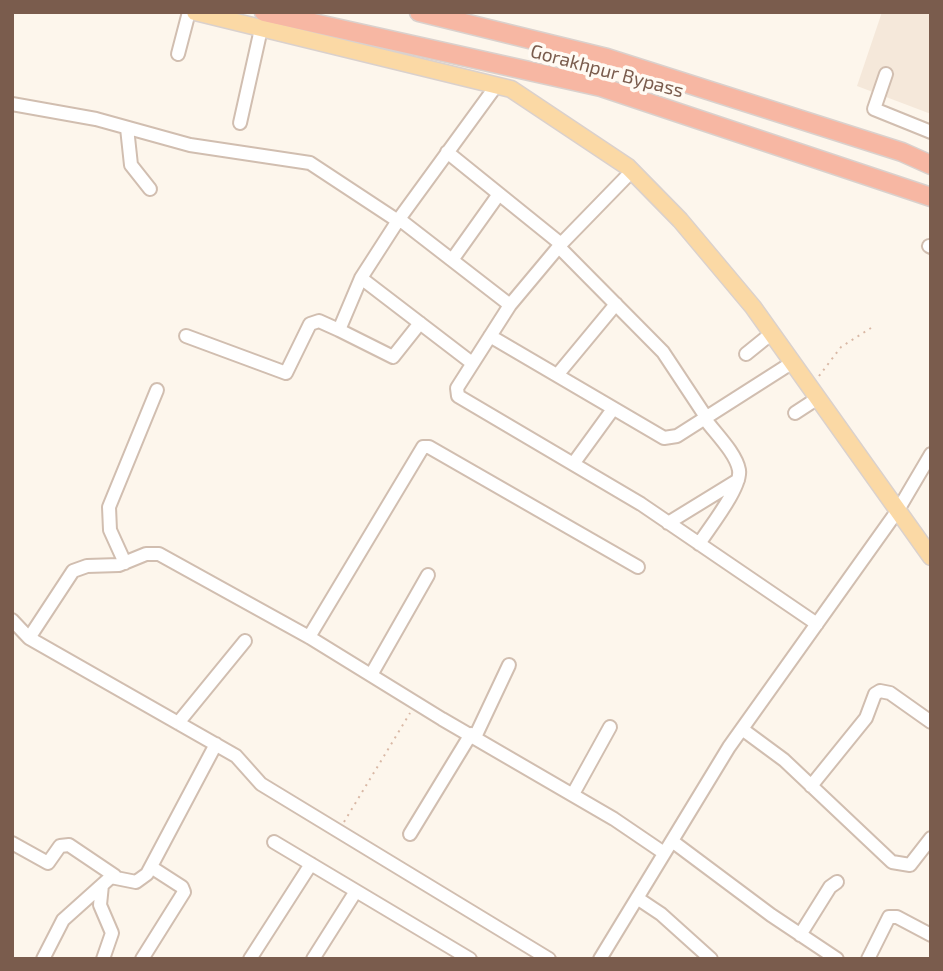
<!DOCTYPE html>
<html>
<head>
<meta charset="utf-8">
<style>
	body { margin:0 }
	#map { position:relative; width:943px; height:971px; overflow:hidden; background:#fdf6ec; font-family:"Exo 2",sans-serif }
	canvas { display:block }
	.frame { position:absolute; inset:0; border:14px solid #7a5c4d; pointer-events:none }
</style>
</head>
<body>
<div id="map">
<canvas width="943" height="971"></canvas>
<div class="frame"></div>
</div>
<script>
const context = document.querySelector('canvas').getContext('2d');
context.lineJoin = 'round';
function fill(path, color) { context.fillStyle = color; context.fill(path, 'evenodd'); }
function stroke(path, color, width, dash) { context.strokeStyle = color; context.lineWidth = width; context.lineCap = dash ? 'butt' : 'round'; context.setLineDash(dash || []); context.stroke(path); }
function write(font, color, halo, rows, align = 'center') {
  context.font = font + ' "Exo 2",sans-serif'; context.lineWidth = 7; context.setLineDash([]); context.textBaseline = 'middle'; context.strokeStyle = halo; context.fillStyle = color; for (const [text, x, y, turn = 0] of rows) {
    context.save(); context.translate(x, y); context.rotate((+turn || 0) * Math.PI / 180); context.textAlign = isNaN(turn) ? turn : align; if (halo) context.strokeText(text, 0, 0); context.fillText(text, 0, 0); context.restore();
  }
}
const residential = new Path2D(`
	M882,12h49v102l-74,-28z`);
const path = new Path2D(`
	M819,376l22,-29 30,-19
	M344,822l66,-109`);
const minor = new Path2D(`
	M178,54l11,-42
	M886,74l-12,35 57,23
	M12,104l84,15 94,26 120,18 88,58
	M240,123l21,-94
	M127,128l4,37 19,24
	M447,152l114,92
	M632,171l-71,73 -51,61 -53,83 1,8 183,108 176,120
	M399,219l111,86
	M929,246l2,1
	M559,247l104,105 43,65
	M452,260l47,-66
	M361,278l111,85
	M420,323l-27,34 -54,-27 22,-52 38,-59 97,-133
	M186,336l100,37 24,-49 9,-3 20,9
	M490,336l174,102 13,-2 116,-74
	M746,354l26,-21
	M558,374l58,-70
	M795,413l23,-15
	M573,464l40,-55
	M668,523l70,-43
	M699,544c10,-16 43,-57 40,-74 -3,-17 -24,-37 -34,-51
	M125,563l-15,-33 -1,-23 48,-117
	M12,620l17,18 207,118 25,28 288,175
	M309,637l114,-190h6l209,120
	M29,638l44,-67 14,-5 32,-1 27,-11h13l150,83 133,82 172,100 50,34
	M371,675l57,-100
	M178,723l67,-82
	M742,729l42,31 108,102 18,3 21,-27
	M475,737l34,-72
	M811,786l55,-68 9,-24 5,-3 10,2 41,29
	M573,794l37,-67
	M410,834l61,-100
	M672,841l99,74 66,44
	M274,842l196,117
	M12,843l36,20 12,-17 9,-1 46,31
	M102,885l-2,20 12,28 -9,26
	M637,898l24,16 50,45
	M800,935l30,-48 7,-5
	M43,959l20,-39 48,-43 25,5 11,-8 69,-130
	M142,959l42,-67 -2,-5 -31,-20
	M250,959l61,-95
	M313,959l43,-68
	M600,959l129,-212 169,-237 33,-56
	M868,959l21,-42h8l34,18`);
const major = new Path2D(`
	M195,12l316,77 117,78 52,53 73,87 178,250`);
const highway = new Path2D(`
	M264,12l337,75 330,110
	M419,12l188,46 295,94 29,13`);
const streetNames = [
	["Gorakhpur Bypass",607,71,15]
];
fill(residential, '#f5e8da');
stroke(minor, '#d1beb0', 16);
stroke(major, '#dad1cd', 19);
stroke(highway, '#dad1cd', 21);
stroke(path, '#d9b8a5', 2, [2, 5]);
stroke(minor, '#fff', 12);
stroke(major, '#fbd9a5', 16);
stroke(highway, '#f7b7a3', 18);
write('19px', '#7a5c4d', '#fffaf3', streetNames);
</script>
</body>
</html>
